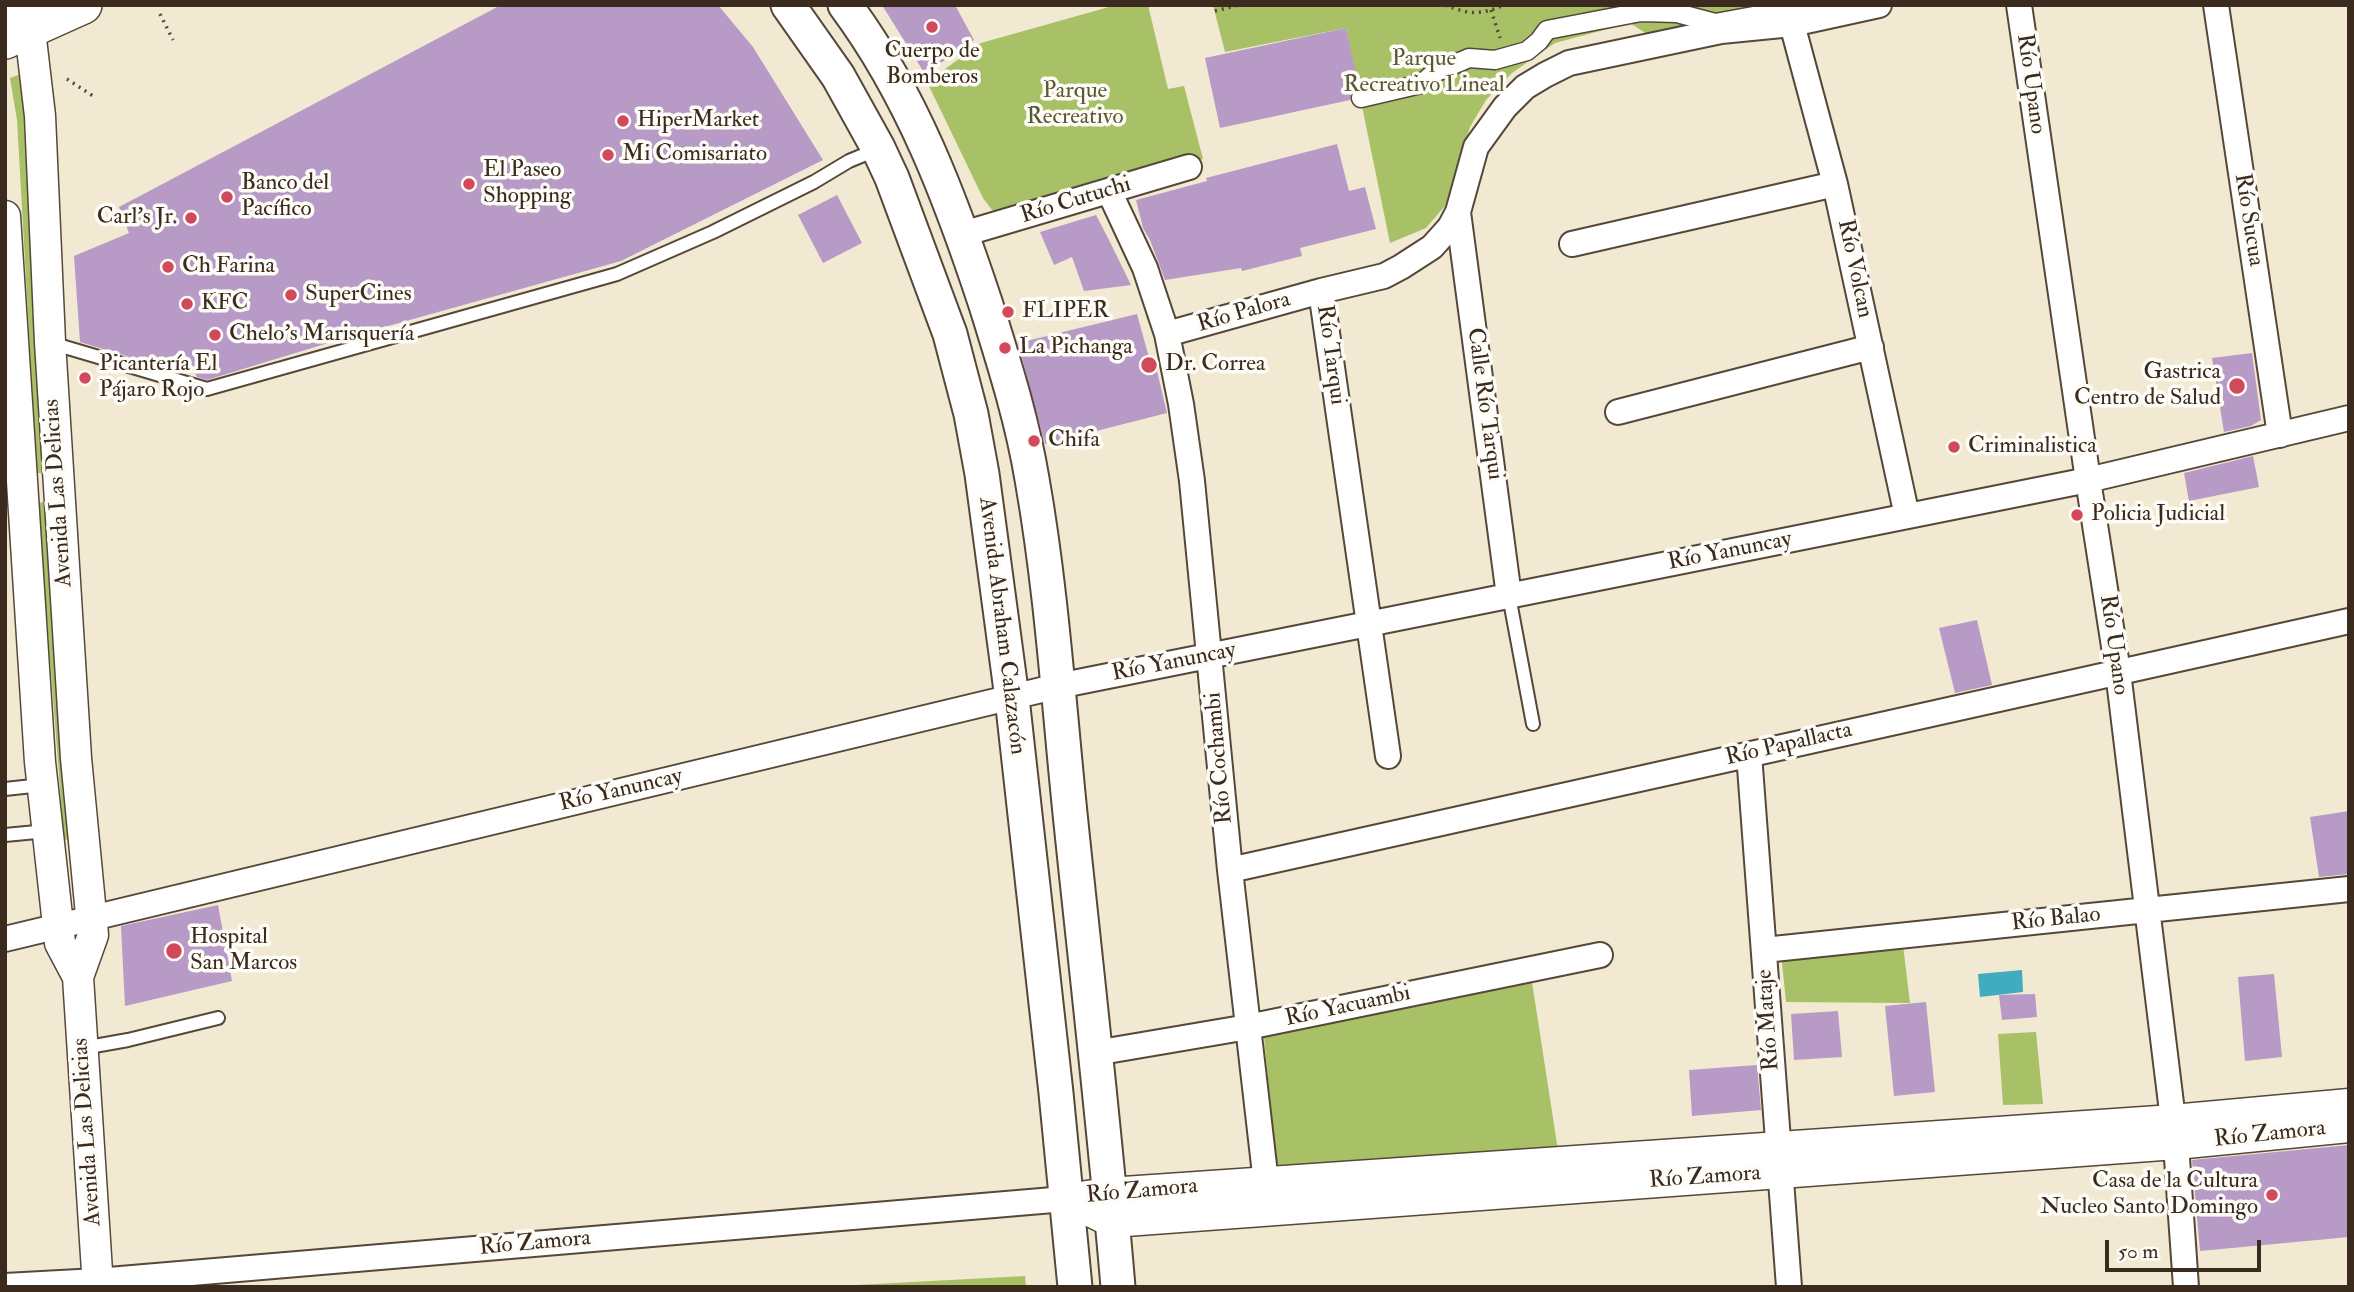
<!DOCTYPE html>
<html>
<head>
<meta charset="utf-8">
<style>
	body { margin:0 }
	#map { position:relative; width:2354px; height:1292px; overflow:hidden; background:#f2e9d2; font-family:"IM FELL Double Pica",serif }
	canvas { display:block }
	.frame { position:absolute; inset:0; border:7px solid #3b2a1e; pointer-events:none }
	.scale { position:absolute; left:2105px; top:1240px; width:156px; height:32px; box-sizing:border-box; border:4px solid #3b2a1e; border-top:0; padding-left:9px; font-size:21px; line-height:24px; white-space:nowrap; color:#3b2a1e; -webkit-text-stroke:5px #fdfcf7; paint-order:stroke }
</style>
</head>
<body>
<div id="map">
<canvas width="2354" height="1292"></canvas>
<div class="frame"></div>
<div class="scale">50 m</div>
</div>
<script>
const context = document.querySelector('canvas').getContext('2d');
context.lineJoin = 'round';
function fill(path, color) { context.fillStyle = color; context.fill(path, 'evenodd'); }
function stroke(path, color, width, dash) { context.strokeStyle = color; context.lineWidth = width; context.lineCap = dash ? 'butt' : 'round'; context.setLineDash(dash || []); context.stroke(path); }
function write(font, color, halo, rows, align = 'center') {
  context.font = font + ' "IM FELL Double Pica",serif'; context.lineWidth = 7; context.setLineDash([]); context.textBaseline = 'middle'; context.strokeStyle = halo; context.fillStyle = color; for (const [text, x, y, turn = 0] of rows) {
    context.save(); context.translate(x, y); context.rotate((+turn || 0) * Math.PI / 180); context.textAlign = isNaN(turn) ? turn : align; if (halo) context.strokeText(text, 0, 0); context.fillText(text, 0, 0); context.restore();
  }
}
const green = new Path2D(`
	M1116,5h32l20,84 16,-3 19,73 -197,53 -14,-2 -9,-12 -56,-116 54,-39z
	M1213,5h610l-167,35 -26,-17 -75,20 -43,30 -26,27 -16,27 -25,79 -19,22 -36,15 -44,-215 -121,24z
	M24,73l24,400h-11l-20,-353 -7,-42z
	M44,502l25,337 -5,1 -26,-337z
	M1903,945l7,58 -124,-1 -5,-49z
	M1532,982l27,175 -282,19 -13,-139z
	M2036,1032l7,72 -40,1 -5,-71z
	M1025,1276l1,11h-207z`);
const water = new Path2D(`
	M2022,970l1,22 -43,5 -2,-23z`);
const building = new Path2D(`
	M501,5h217l35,42 70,113 -202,101 -283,79 -131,40 -10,-3 -14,-26 -27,14 -76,-23 -6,-86 55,-23 -10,-26z
	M882,5h73l19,35 -49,34z
	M1346,28l13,59 -6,3 -3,10 -130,28 -15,-70z
	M1337,144l12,47 16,-4 11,42 -76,19 2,8 -60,15 -1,-3 -76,12 -15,-40 -7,-12 -7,-28 71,-19 -1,-3z
	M837,195l25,48 -39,20 -25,-48z
	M1096,215l13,25 22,45 -47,6 -12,-34 -18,8 -14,-33z
	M1137,314l16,58 4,-1 10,42 -122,31 -27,-101z
	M2252,353l9,67 -10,6 -27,6 -12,-74z
	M2253,456l6,31 -70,14 -5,-28z
	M1977,620l15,65 -37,8 -16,-65z
	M2349,811v63l-30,3 -9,-60z
	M218,905l14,76 -107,25 -4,-80z
	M2274,974l8,83 -37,4 -7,-84z
	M2035,994l2,23 -35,3 -3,-25z
	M1926,1002l9,90 -41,4 -9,-90z
	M1838,1011l4,46 -48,3 -3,-46z
	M1757,1065l4,45 -69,6 -3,-46z
	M2349,1145v92l-149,14 -8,-91z`);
const path = new Path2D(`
	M1445,5c26,10 34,10 60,0
	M1491,10l9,28
	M1215,11l23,-6
	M160,14l13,26
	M67,79l26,17`);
const service = new Path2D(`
	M51,343l156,46 410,-115 96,-42 101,-50 35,-21 29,-12
	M1509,596l24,128
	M5,789l37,-4
	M5,835l42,-4
	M83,1048l45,-8 90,-22`);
const pedestrian = new Path2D(`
	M1361,98l60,-14 13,-11 35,-15 26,2 32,-9 12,-10 8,-11 94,-18 36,1 38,10 99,-18`);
const minor = new Path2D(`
	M2019,5l69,475 30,192 58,472 10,143
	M2216,5l64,430
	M1792,24l43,160 72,332
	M1109,191l36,77 22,66 14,70 11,77 38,389 38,330
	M1458,212l51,384
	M963,234l226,-67
	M1572,244l263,-60
	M1167,334l154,-43
	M1618,412l253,-65
	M1749,754l40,533
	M1388,756l-67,-465 63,-15 17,-9 31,-20 18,-20 8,-15 18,-65 29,-40 20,-20 20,-12 24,-12 152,-32 71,-7 87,-19
	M1230,870l1119,-249
	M5,939l1053,-253 1030,-206 261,-62
	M1764,950l585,-61
	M1095,1053l153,-26 352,-72
	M5,1286l92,-5 968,-82`);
const tertiary = new Path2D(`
	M27,5l13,111 10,226 26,416 17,177 -15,42 20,310
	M5,216l35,546 20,181 18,34
	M1086,1196l23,-3 1064,-73 176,-16
	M1065,1199l47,23 1064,-78 173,-17`);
const secondary = new Path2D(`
	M788,5l50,71 40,72 14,30 58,156 21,80 11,60 30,224 44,395 19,194
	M845,5c67,90 106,194 141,300 18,58 36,114 46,174 20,113 27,229 39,344 16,154 34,309 47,464`);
const primary = new Path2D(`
	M5,7l4,-2
	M5,40l78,-35`);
const markers = [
	[932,27,7,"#d1495b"],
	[623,121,7,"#d1495b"],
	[608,155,7,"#d1495b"],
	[469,184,7,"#d1495b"],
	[227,197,7,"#d1495b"],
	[191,218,7,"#d1495b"],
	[168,267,7,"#d1495b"],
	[291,295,7,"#d1495b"],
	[187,304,7,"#d1495b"],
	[1008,312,7,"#d1495b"],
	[215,335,7,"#d1495b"],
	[1005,348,7,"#d1495b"],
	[1149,365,9,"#d1495b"],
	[85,378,7,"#d1495b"],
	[2237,386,9,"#d1495b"],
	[1034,441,7,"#d1495b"],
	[1954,447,7,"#d1495b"],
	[2077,515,7,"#d1495b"],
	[174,951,9,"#d1495b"],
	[2272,1195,7,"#d1495b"]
];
const poiNames = [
	["Cuerpo de",932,52,"center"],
	["Bomberos",932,78,"center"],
	["HiperMarket",637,121],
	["Mi Comisariato",622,155],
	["El Paseo",483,171],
	["Shopping",483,197],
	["Banco del",241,184],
	["Pacífico",241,210],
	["Carl's Jr.",177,218,"right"],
	["Ch Farina",182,267],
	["SuperCines",305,295],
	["KFC",201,304],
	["FLIPER",1022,312],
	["Chelo's Marisquería",229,335],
	["La Pichanga",1019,348],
	["Picantería El",99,365],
	["Pájaro Rojo",99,391],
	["Dr. Correa",1165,365],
	["Gastrica",2221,373,"right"],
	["Centro de Salud",2221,399,"right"],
	["Chifa",1048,441],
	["Criminalistica",1968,447],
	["Policia Judicial",2091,515],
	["Hospital",190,938],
	["San Marcos",190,964],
	["Casa de la Cultura",2258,1182,"right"],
	["Nucleo Santo Domingo",2258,1208,"right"]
];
const parkNames = [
	["Parque",1424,60],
	["Recreativo Lineal",1424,86],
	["Parque",1075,92],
	["Recreativo",1075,118]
];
const streetNames = [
	["Río Upano",2030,84,82],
	["Río Cutuchi",1076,201,-17],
	["Río Sucua",2248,220,81],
	["Río Volcan",1854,269,78],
	["Río Palora",1244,313,-16],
	["Río Tarqui",1330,355,82],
	["Calle Río Tarqui",1484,404,82],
	["Avenida Las Delicias",59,493,-94],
	["Río Yanuncay",1730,552,-11],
	["Avenida Abraham Calazacón",1001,626,83],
	["Río Upano",2113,645,82],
	["Río Yanuncay",1174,663,-11],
	["Río Papallacta",1789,745,-13],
	["Río Cochambi",1220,758,-95],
	["Río Yanuncay",621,791,-13],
	["Río Balao",2056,920,-6],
	["Río Yacuambi",1348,1007,-12],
	["Río Mataje",1769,1020,-94],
	["Avenida Las Delicias",88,1132,-94],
	["Río Zamora",2270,1135,-6],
	["Río Zamora",1705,1178,-4],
	["Río Zamora",1142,1192,-5],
	["Río Zamora",535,1244,-5]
];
fill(green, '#a8c066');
fill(water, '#40acbe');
fill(building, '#b89ac6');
stroke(service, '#564739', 16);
stroke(pedestrian, '#564739', 21);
stroke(minor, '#564739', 28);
stroke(tertiary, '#564739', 33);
stroke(secondary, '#564739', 37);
stroke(primary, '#564739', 40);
stroke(path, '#564739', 3.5, [2, 5]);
stroke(service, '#fff', 12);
stroke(pedestrian, '#fff', 18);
stroke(minor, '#fff', 24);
stroke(tertiary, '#fff', 30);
stroke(secondary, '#fff', 33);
stroke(primary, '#fff', 37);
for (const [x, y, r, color] of markers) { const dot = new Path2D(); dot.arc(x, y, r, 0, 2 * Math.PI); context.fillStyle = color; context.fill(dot); stroke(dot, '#fdfcf7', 2.5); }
write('23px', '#3b2a1e', '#fdfcf7', poiNames, 'left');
write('23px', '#5c5734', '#fdfcf7', parkNames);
write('23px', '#3b2a1e', '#fdfcf7', streetNames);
</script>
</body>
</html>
